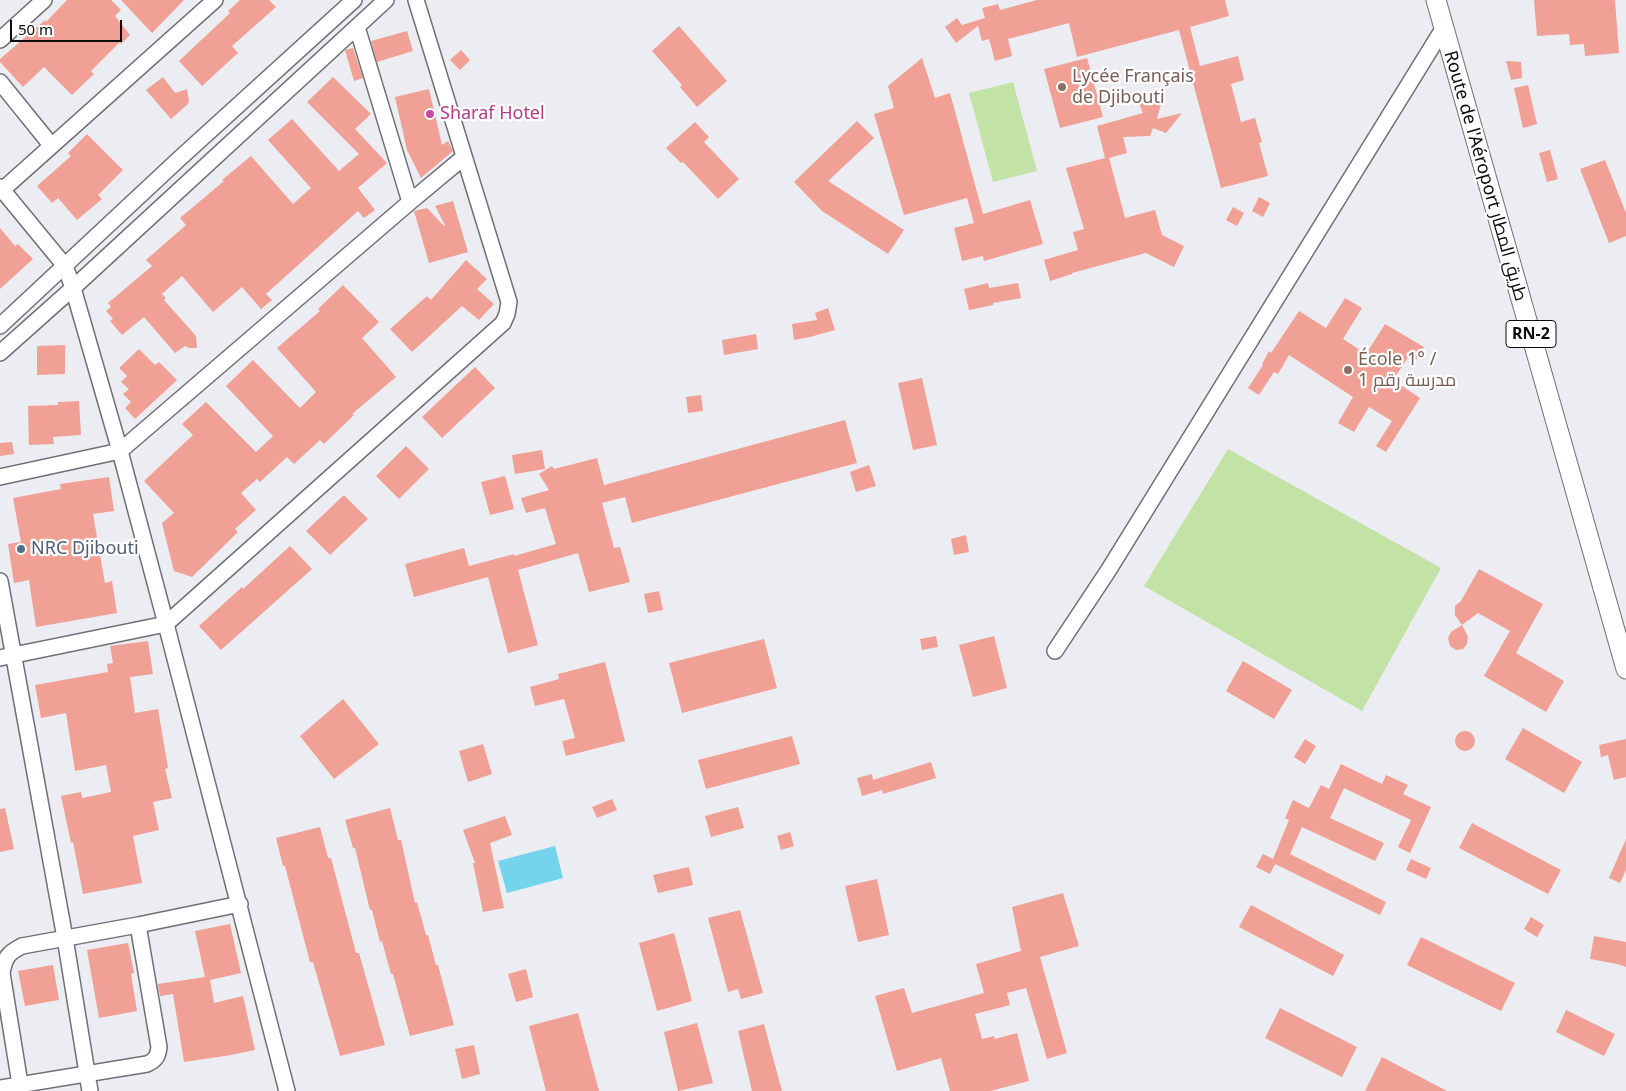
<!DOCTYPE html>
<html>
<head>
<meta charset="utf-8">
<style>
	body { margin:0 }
	#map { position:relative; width:1626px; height:1091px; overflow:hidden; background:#ececf3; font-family:"Noto Sans",sans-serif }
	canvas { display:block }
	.scale { position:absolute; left:10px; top:20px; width:112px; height:22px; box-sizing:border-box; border:2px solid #0b0b0d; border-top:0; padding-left:6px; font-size:15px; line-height:18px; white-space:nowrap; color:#0b0b0d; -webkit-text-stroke:4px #fff; paint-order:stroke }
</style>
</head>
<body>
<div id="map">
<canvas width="1626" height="1091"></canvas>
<div class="scale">50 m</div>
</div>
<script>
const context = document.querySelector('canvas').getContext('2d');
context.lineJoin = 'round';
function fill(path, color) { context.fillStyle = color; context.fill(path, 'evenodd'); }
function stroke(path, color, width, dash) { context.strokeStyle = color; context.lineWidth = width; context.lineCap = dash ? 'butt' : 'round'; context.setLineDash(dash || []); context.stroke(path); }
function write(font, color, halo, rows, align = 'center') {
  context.font = font + ' "Noto Sans",Cairo,sans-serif'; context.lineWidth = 4.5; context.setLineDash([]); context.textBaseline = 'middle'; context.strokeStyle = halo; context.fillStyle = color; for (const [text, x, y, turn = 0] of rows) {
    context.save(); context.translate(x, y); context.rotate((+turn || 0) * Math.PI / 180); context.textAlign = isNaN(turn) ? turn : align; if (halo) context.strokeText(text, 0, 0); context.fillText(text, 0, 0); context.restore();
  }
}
const green = new Path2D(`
	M1013,82l24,89 -44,11 -24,-89z
	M1228,449l213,119 -79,143 -218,-125z`);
const water = new Path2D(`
	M555,846l8,32 -56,15 -9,-32z`);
const building = new Path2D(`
	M67,0h44l10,10 -6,6 15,19 -9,9 -1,-2 -29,29 3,3 -22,21 -28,-28 -21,20 -23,-25v-3l45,-39 1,2z
	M121,0h63l-32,33z
	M240,0h29l7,7 -44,39 6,7 -36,33 -23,-25 51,-48 -2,-2z
	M1037,0h188l4,16 -39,11 10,39 38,-10 6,24 -13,4 10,38 14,-4 7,24 -3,1 9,33 -47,12 -42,-158 -102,27 -8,-34 -61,16 4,17 -17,5 -6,-22 -7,2 -4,-15 -22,17 -11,-16 12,-9 5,7 23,-7 -3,-10 16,-4 2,6z
	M1534,0h81l4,53 -34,3 -1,-12 -14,1 -1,-11 -32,2z
	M679,26l48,55 -30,26 -17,-20 2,-2 -30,-34z
	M407,31l6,20 -36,11 -6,-21z
	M353,48l10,30 -9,3 -9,-31z
	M461,50l9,10 -10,10 -10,-10z
	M922,58l13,40 15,-5 33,121 47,-14 13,44 -59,17 -1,-5 -21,5 -8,-33 20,-5 -7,-25 -63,17 -30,-101 20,-6 -6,-22z
	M1087,58l16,59 -43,11 -16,-59z
	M1506,61l15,1 1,16 -11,2z
	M163,77l12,16 12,-4 2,12 -1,3 -17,15 -25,-29z
	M333,77l38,37 -16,15 32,34 -29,25 17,22 -11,8 -6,-7 -92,83 6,6 -11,9 -19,-22 -29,25 -31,-36 -20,18 4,4 -2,2 32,36 1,12h-8l-4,-2 -10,7 -31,-36 -22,18 -12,-14 3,-2 -7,-8 5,-4 -3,-4 44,-37 -6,-6 40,-35 -6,-7 44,-37 -2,-1 29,-24 42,48 18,-16 -43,-48 24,-21 47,52 20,-17 -52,-52z
	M1528,85l9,39 -14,4 -9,-40z
	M429,89l13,56 6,-4 5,10 -32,27 -14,-28 -12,-53z
	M1154,97l7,7 -4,15 25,-6 -16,20 -13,-5 -3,8 -27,1 4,16 -18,5 16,60 30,-8 7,25 22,11 -10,21 -28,-14 -74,20v1l-22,7 -6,-21 34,-10 -5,-18 11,-3 -18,-61 39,-10 -8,-32 46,-13 -4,-9z
	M857,121l17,17 -46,43 76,49 -16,24 -66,-43 -28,-29z
	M695,122l14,15 -5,5 35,37 -21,20 -35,-37 -2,1 -15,-15z
	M87,134l36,36 -25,25 4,4 -25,21 -19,-22 -6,5 -15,-17 34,-30 -3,-3z
	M1550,150l8,29 -11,3 -8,-29z
	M1605,160l21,53v23l-17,7 -29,-74z
	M1259,197l11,6 -7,14 -11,-6z
	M453,201l15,51 -39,11 -15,-52 13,-3 17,18 1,-1 -10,-19z
	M1233,207l11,6 -7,13 -11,-6z
	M0,228l15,18 3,-2 15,15 -33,30z
	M466,260l21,19 -10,10 17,15 -15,16 -17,-14 -50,46 -22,-23 37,-33 4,4z
	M988,283l1,5 29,-5 3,15 -28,5v2l-24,5 -5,-21z
	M343,285l36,37 -17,16 34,39 -44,37 2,1 -30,29 -4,-4 -26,24 -7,-7 -27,25 -3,-3 -16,14 15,17 -21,19 3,3 -46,45 -18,-6 -12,-48 12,-10 -30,-32 49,-46 -11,-11 24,-22 50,50 17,-16 -47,-50 27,-26 47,48 16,-16 -39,-44 43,-37 -2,-2z
	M1345,298l17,10 -19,31 23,15 19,-30 39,23 -8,13 -7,-4 -16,24 27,18 -34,54 -10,-6 16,-25 -23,-14 -15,25 -16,-9 15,-26 -64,-42 -11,19 -4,-2 -15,23 -11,-7 15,-23 -1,-1 7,-13 2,2 28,-42 27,17z
	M828,308l7,22 -25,7 -16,3 -2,-16 25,-4 -2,-7z
	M756,334l2,15 -34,6 -2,-15z
	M65,345v29l-28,1v-29z
	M139,349l16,16 4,-3 18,18 -42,39 -10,-11 6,-6 -8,-8 6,-5 -8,-7 6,-6 -8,-8z
	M475,367l20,21 -53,50 -20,-21z
	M922,378l15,67 -24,5 -15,-67z
	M701,395l2,16 -15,2 -2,-16z
	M79,401l2,34 -28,2 1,7 -25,1 -1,-39 30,-1v-3z
	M845,420l12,43 -225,60 -7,-26 -23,6 12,45 6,-1 10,35 -41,10 -11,-39 -60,17 20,75 -30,8 -20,-76 -74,20 -9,-33 59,-16 5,18 45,-12v2l42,-12 -11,-36 -19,5 -5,-15 28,-8 -10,-16 13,-8 2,3 43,-11 7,27z
	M12,442l2,12 -14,2v-13z
	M406,446l23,23 -30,30 -23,-23z
	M542,450l3,19 -30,5 -3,-19z
	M869,465l7,21 -20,6 -6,-20z
	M505,476l9,33 -24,6 -9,-33z
	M109,477l5,34 -21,3 12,69 7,-2 5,32 -81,14 -7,-47 -15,3 -6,-39 13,-2 -8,-44 48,-9 -1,-5z
	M344,495l24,24 -38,36 -24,-24z
	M966,535l3,17 -15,3 -3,-16z
	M290,546l22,23 -91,81 -22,-24 43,-39 1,2z
	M1479,569l64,35 -27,49 48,28 -18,31 -62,-36 26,-45 -32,-18 -16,12 -7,-10v-9l6,-5z
	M659,591l4,19 -15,3 -4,-19z
	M1462,625l6,12 -1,7 -4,5 -7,1 -6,-4 -2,-8 3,-6z
	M936,636l2,11 -16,3 -2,-11z
	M994,636l13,52 -34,9 -14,-52z
	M764,639l13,49 -95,25 -13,-50z
	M148,641l5,33 -23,3 5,36 23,-4 10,59 -3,1 7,29 -19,4 6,28 -26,6 9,47 -59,11 -10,-52 -2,1 -10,-47 20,-4 1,6 29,-6 -5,-27 -31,6 -9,-58 -25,5 -6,-33 73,-13 -1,-8 6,-1 -3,-17z
	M1243,661l49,29 -18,29 -48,-28z
	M605,662l20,79 -59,15 -4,-15 13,-3 -11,-39 -29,7 -5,-19 29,-8 -1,-5z
	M343,699l36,45 -45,35 -34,-43z
	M1523,728l59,34 -18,31 -59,-34z
	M1455 741a10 10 0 1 1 20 0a10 10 0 1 1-20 0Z
	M792,736l8,28 -94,25 -8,-29z
	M1305,739l11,7 -11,18 -11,-7z
	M1626,739v38l-12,3 -6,-25 -7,2 -2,-12z
	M483,744l9,30 -24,8 -9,-31z
	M931,762l5,16 -53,16 -1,-4 -20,6 -5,-18 15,-4 1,6z
	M1341,764l41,20 4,-9 22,10 -5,9 28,13 -21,46 -12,-6 13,-27 -67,-32 -14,30 54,25 -9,18 -73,-34 -12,27 96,48 -6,13 -105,-51 -5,10 -14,-7 7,-13 10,5 16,-39 -4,-2 8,-18 16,8 12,-23 8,4z
	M612,799l5,11 -20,8 -5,-11z
	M738,807l6,21 -33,9 -6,-21z
	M5,808l9,41 -14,3v-43z
	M390,808l8,32h3l14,63 2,-1 9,33h2l8,30h2l16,60 -44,11 -17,-62h-2l-9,-33 -2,1 -8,-32h-2l-15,-62h-2l-8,-28z
	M505,816l7,19 -22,8 14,65 -21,4 -10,-49h2l-12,-33z
	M1472,823l89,47 -13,24 -89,-46z
	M320,827l8,31h3l25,95h3l26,92 -45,11 -27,-94h-3l-25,-96h-2l-7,-28z
	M790,832l4,14 -13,4 -4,-14z
	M1626,839v31l-6,13 -11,-5z
	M1411,859l20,9 -5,11 -20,-9z
	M689,867l4,18 -35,8 -5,-18z
	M877,879l12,56 -31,7 -13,-56z
	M1063,893l16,53 -39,11 27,96 -20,6 -21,-71 -19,5 3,12 -35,9 7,25 12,-3 1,3 22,-6 12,48 -39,10h-40l-9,-33 -44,13 -22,-75 29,-8 8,25 72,-20 -8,-29 45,-13 -9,-44z
	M1251,905l93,50 -11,21 -94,-49z
	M740,910l23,83 -22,6 -3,-10 -10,3 -20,-74z
	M1531,917l13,8 -7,12 -13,-8z
	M230,924l11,49 -31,7 4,23 29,-7 12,54 -24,5 -47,7 -11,-68 -13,2 -2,-12 47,-7 -10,-46z
	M674,933l18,68 -35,10 -18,-68z
	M1594,936l32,6v25l-9,-3 -27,-5z
	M1421,937l94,46 -14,28 -94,-46z
	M128,943l6,30 -3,1 6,37 -38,7 -12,-68z
	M53,965l6,35 -34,6 -7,-35z
	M526,969l7,28 -17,5 -8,-28z
	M1280,1008l77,39 -15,30 -77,-39z
	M1566,1010l49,24 -11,22 -48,-24z
	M578,1013l21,78h-53l-17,-65z
	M697,1023l16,60 -35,8 -14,-59z
	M764,1024l18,67h-30l-14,-60z
	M474,1045l6,29 -18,5 -7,-30z
	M1382,1057l65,34h-82z`);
const minor = new Path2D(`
	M357,27l53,175
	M0,40l44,-40
	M0,82l51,63
	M0,187l65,79 8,22 47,163 46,173 121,467
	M0,192l215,-192
	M0,326l179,-167 175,-159
	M0,353l73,-65 313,-288
	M0,477l120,-26 290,-249 54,-45
	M0,581l65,357 25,153
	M1055,651l53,-80 335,-542
	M0,658l166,-34 337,-301 4,-9 2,-12 -93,-302
	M20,1084l-18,-111c3,-16 6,-20 20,-27l116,-21 102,-21
	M0,1088l147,-24c9,-4 11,-8 12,-17l-21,-122`);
const major = new Path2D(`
	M1436,0l190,669`);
const markers = [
	[1062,87,5,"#8d6e63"],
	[430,114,5,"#d1479c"],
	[1348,370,5,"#8d6e63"],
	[21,549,5,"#5c6f8a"]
];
const shields = [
	[1531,334,50]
];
const shieldNames = [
	["RN-2",1531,334]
];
const educationNames = [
	["Lycée Français",1072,77],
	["de Djibouti",1072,98],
	["École 1° /",1358,360],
	["مدرسة رقم 1",1358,381]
];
const hotelNames = [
	["Sharaf Hotel",440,114]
];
const streetNames = [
	["Route de l'Aéroport طريق المطار",1485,176,74]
];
const serviceNames = [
	["NRC Djibouti",31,549]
];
fill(green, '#c3e3a6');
fill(water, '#73d4eb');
fill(building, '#f0a094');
stroke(minor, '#706f75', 18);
stroke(major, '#706f75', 21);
stroke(minor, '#fff', 15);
stroke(major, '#fff', 19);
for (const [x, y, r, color] of markers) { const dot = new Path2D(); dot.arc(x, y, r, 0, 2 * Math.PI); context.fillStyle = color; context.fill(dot); stroke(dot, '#fff', 2); }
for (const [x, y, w] of shields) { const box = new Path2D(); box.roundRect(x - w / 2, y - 13.5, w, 27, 4); context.fillStyle = '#fff'; context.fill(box); stroke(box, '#0b0b0d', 1); }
write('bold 16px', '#0b0b0d', null, shieldNames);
write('18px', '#785e54', '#fff', educationNames, 'left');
write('18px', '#b23c85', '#fff', hotelNames, 'left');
write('18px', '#0b0b0d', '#fff', streetNames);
write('18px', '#4e5e75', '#fff', serviceNames, 'left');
</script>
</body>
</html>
